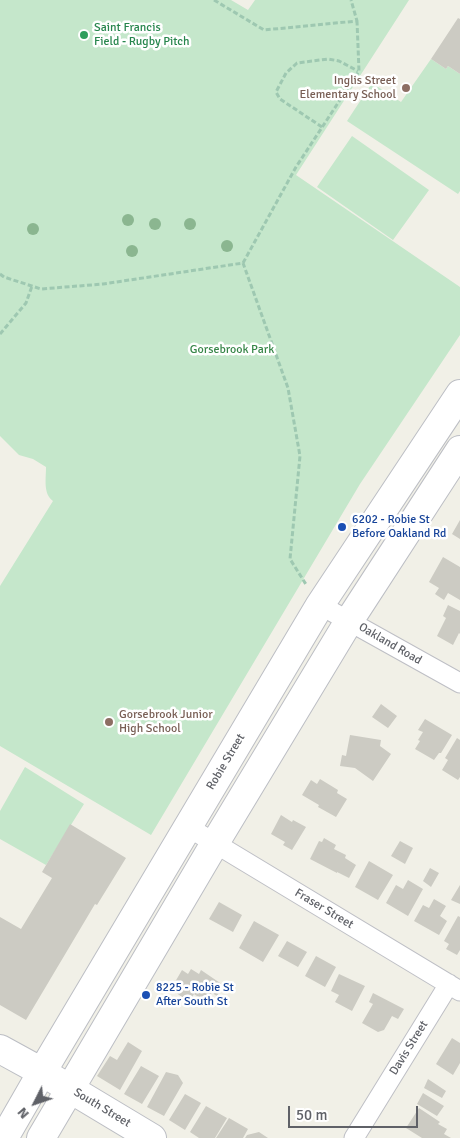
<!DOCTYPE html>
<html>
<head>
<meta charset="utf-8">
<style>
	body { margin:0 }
	#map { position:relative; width:460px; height:1138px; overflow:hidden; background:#f1f0e7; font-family:Signika,sans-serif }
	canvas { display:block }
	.north { position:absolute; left:10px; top:1078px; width:50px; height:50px; -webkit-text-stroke:4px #fff; paint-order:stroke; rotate:229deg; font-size:14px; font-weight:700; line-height:20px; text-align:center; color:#5f6167 }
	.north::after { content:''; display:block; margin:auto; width:18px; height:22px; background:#5f6167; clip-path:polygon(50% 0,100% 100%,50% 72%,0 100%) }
	.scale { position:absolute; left:288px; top:1106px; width:130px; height:22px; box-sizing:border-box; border:2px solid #5f6167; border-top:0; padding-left:6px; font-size:15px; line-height:18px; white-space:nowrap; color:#5f6167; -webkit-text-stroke:4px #fff; paint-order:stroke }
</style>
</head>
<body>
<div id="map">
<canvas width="460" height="1138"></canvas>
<div class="north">N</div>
<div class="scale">50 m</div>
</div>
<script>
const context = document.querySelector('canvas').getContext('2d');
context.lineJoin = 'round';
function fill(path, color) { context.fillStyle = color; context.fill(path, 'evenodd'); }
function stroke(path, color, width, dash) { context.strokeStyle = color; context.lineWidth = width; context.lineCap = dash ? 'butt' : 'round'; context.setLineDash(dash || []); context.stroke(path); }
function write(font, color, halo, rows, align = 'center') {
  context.font = font + ' Signika,sans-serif'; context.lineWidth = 5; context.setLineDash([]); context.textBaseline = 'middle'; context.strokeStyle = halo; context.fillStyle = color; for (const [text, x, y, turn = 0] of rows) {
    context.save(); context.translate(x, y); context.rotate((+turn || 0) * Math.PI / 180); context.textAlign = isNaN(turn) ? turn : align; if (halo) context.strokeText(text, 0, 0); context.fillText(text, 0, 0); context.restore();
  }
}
const green = new Path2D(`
	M0,0h231l17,10 7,-10h154l-113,175 164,112v48l-100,149 -209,351 -151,-89v-160l53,-85c-10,-7 -7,-22 -7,-34l-13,-8 -14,-4 -19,-19z
	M431,59l15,10 2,-3 12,8v117l-2,3 -111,-73 25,-38 29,19z
	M352,136l77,54 -36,50 -76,-53z
	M25,767l59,37 -38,61 -46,-26v-28z`);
const building = new Path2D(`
	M458,18l2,1v55l-12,-8 -2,3 -15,-10z
	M460,520v19l-8,-5z
	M443,557l17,10v33l-12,-7 -4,7 -9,-6 4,-6 -10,-6z
	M448,605l12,6v23l-1,-1 -6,12 -16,-9 9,-18 -3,-2z
	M381,704l16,12 -9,12 -16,-11z
	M425,719l27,16 -11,18h-2l-5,7 -19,-11 5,-8 -2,-1 5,-8 -5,-2z
	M350,735l31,5 -1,6 11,8 -18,27 -18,-13 -15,-2 2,-11 4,1z
	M457,738l3,2v37l-2,3 -16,-10 6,-10 -3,-2z
	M320,779l18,11 -1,3 10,6 -11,18 -18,-10 1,-2 -17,-10 9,-15 6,4z
	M281,815l11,7 1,-2 13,7 -14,23 -9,-5 2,-3 -14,-8z
	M70,824l56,34 -29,47 -2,-1 -69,116 -26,-15v-88l21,12 31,-51 -10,-6z
	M324,838l12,7 -2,4 12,6 -1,3 11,7 -7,13 -12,-6v1l-27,-14 9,-18 3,1z
	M400,841l13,7 -8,16 -14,-8z
	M369,861l24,14 -15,25 -23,-13z
	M430,868l9,5 -8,14 -8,-6z
	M408,880l15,9 -15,27 -22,-13 10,-18 7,4z
	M460,885v19l-9,-4z
	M434,899l12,7 -6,10 7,5 -8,14 -25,-14 9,-16 6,3z
	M219,902l23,13 -9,17 -24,-13z
	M458,916l2,1v33l-3,5 -11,-6 3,-5 -5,-3z
	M254,921l25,14 -16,27 -24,-14z
	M287,941l20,11 -9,15 -20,-11z
	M316,956l20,11 -11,20 -20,-11z
	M191,969l8,5 2,-4 22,15 -6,11 -5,-3 -6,9 -12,-8 -5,8 -14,-10 5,-7 -5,-3 7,-12 6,4z
	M339,974l26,12 -13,25 -17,-9 4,-7 -8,-4z
	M373,993l31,16 -6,10 -6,-3 -8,14 -6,2 -16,-9 11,-19 -4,-2z
	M452,1038l8,5v20l-7,12 -17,-11z
	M128,1042l14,9 -22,39 -23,-14 13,-20 7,4z
	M141,1066l18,10 -17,28 -18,-10z
	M166,1072l12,3 5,8 -19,33 -17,-9z
	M428,1079l18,12 -4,7 -18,-10z
	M423,1093l21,13 -7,10 -20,-12z
	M185,1094l16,9 -16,27 -16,-10z
	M206,1106l21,12 -12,20h-16l-9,-6z
	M419,1108l21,14 -2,2 9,5 -3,5 7,4h-29l-16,-10z
	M229,1118l19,11 -5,9h-27z
	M259,1132l9,6h-23l2,-3z`);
const path = new Path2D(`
	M214,0l50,30 93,-9 -6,-21
	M322,127l-42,-28 -4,-7 10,-19 11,-10 31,-4 11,2 19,10
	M243,263l53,-96 63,-96 -2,-50
	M0,274l4,3 37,12 62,-5 140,-21 45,125 12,68 -10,103 17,27
	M0,334l26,-31 6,-17`);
const street = new Path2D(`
	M320,605l140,78
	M188,827l272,164
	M354,1138l95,-154`);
const secondary = new Path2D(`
	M0,1049l42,23 110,66
	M4,1138l38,-66 278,-467 140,-211
	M41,1138l174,-295 134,-222 111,-171`);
const trees = [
	[128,220],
	[155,224],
	[190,224],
	[33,229],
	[227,246],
	[132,251]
];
const markers = [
	[84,35,5,"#2e9e5b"],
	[406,88,5,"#8d6e63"],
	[342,527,5,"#1a4fb4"],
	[109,722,5,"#8d6e63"],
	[146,995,5,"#1a4fb4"]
];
const leisureNames = [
	["Saint Francis",94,28],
	["Field - Rugby Pitch",94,42]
];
const educationNames = [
	["Inglis Street",396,81],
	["Elementary School",396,95],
	["Gorsebrook Junior",119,715,"left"],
	["High School",119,729,"left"]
];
const parkNames = [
	["Gorsebrook Park",232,350]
];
const transitNames = [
	["6202 - Robie St",352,520],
	["Before Oakland Rd",352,534],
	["8225 - Robie St",156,988],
	["After South St",156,1002]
];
const streetNames = [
	["Oakland Road",390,644,30],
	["Robie Street",226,762,-59],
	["Fraser Street",324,909,31],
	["Davis Street",409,1048,-58],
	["South Street",102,1108,31]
];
fill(green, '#c5e7cb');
fill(building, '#cccbc3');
stroke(street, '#bebfc5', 21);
stroke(secondary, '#bcbec4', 30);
stroke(path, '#9ec8b1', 3, [5, 2.5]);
stroke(street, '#fff', 19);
stroke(secondary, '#fff', 28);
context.fillStyle = '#8bb690';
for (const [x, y] of trees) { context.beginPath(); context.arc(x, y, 6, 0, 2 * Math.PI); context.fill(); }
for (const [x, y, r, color] of markers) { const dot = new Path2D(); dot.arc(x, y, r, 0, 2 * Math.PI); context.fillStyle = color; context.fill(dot); stroke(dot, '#fff', 2); }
write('12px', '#27864d', '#fff', leisureNames, 'left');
write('12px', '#785e54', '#fff', educationNames, 'right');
write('12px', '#378648', '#fff', parkNames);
write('12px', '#164399', '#fff', transitNames, 'left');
write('12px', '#5f6167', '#fff', streetNames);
</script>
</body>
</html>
